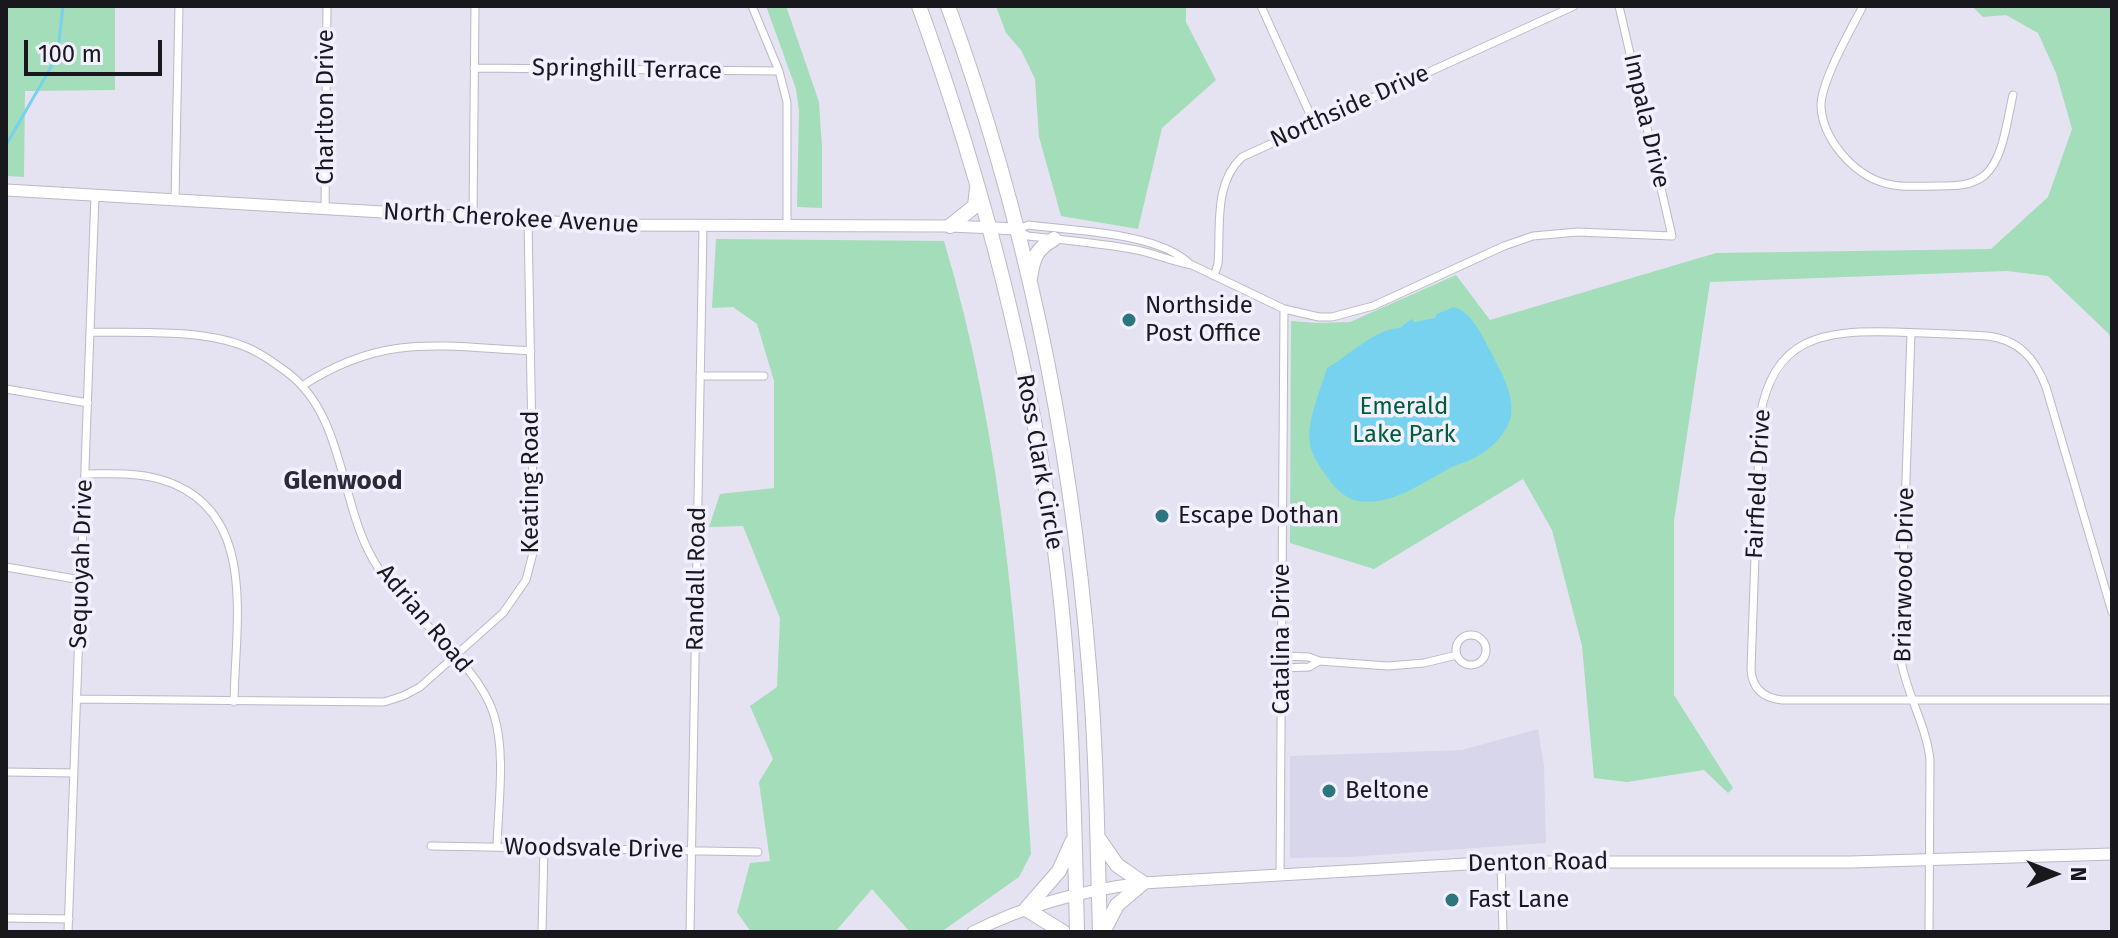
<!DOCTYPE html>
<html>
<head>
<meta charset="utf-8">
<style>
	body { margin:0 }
	#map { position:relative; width:2118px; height:938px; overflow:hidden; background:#e5e3f1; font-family:"Fira Sans",sans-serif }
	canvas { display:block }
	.frame { position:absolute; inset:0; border:8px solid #18181d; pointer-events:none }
	.north { position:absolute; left:2014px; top:834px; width:80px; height:80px; -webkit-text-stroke:6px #f2f0ff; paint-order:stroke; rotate:90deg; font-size:22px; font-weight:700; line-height:32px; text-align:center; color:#18181d }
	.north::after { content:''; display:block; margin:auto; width:28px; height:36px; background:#18181d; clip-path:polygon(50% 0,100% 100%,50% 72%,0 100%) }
	.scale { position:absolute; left:24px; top:40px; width:138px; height:36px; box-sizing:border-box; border:4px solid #18181d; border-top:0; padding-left:10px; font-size:24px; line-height:28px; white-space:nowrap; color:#18181d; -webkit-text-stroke:6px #f2f0ff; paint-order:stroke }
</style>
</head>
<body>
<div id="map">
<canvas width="2118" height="938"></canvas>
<div class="frame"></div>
<div class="north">N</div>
<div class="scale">100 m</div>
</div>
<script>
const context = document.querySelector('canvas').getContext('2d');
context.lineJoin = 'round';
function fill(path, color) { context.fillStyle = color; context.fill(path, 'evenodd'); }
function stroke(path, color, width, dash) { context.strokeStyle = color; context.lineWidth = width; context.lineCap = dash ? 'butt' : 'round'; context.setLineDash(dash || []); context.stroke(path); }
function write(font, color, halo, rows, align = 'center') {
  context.font = font + ' "Fira Sans",sans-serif'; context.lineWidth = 7; context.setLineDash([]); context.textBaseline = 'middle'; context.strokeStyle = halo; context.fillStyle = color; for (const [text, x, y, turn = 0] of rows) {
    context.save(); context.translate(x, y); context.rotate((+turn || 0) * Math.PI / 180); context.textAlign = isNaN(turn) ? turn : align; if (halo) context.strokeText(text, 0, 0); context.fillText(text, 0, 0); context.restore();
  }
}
const built = new Path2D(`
	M1538,729l6,37 2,77 -196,14 -60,1v-102l172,-6z`);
const green = new Path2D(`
	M6,6h109v84l-90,1 -1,86 -18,-1z
	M766,6h20l33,96 3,45v61l-25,-1 2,-96 -3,-22z
	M996,6h190v16l30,58 -54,48 -24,101 -77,-13 -22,-79 -4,-58 -14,-29 -15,-17z
	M1972,6h140v340l-3,-12 -61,-58 -41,-5 -297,11 -36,239v174l59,93 -5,5 -24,-23 -77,12 -33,-4 -12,-132 -30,-116 -29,-51 -149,90 -84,-26 1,-222 26,2 33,-1 106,-47 34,45 226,-67 275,-4 57,-52 24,-68 -16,-56 -18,-40 -32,-18 -23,2z
	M716,239l228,2c60,199 74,406 87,613l-12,23 -78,55h-31l-38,-43 -37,43h-84l-14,-20 13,-49 20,-2 -11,-79 14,-23 -23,-53 27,-19 3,-69 -37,-92 -34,1 11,-33 54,-6v-107l-17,-57 -24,-17 -21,1z`);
const water = new Path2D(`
	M1454,307c19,6 28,29 37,45 9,19 23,40 20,63 -3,18 -22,37 -39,44 -7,4 -15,5 -22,9 -28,15 -63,41 -96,32 -13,-4 -24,-18 -31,-29 -10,-14 -16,-26 -13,-45 3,-19 11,-39 17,-58 22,-12 47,-39 73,-40l11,-9 4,3 20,-4 2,-4z`);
const stream = new Path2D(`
	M6,145l48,-83 5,-21 4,-35`);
const street = new Path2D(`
	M752,6l27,65 8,31v125
	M1261,6l53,117
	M1863,6c-12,23 -43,77 -42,101 2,32 32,67 63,76 17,5 36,3 55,3 16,0 33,0 46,-11 19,-17 22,-56 28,-80
	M474,68l305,3
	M175,200l4,-194
	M325,209l2,-203
	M473,218l2,-212
	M1017,229l12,-4c45,6 128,7 161,39
	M1019,231l9,5c36,4 73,7 109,14 19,4 36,12 55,15l92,44 35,8h13l41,-11 131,-60 29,-10 45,-4 94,4 -53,-230
	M1214,276l4,-12c3,-36 -5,-80 24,-107l332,-151
	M90,332c46,1 108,-3 151,13 17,6 32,17 47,28 54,41 52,122 81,179 29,59 107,105 125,163 12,38 4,92 3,132
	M1911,333l-11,322c5,37 26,68 30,105l-1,172
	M700,376h64
	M302,386c81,-53 138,-40 229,-35
	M6,389l82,14
	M85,474c24,0 50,-2 74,5 101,28 76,143 75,223
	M6,567l75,13
	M2112,612l-66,-225c-11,-29 -28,-48 -59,-51 -31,-2 -62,-3 -93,-4 -71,-2 -121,5 -134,85l-9,252c1,19 12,29 31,31h330
	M1456 650a15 15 0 1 1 30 0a15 15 0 1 1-30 0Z
	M1282,656l27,1 10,4 69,5 36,-3 33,-8
	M1282,668l27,-1 10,-6
	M77,699l307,3 19,-6 17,-9 83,-74 23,-33 8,-31 -6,-328
	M6,772l68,1
	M431,846l327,6
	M1501,862l2,70
	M1280,874l4,-565
	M6,918l63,1
	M68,932l27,-737
	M542,932l2,-84
	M690,932l13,-705`);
const secondary = new Path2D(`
	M6,190l599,35 345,1 67,3
	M973,932c53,-27 111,-42 170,-49l358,-21h350l261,-8`);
const highway = new Path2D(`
	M919,6c64,177 111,358 136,545 17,127 19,254 22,381
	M948,6c77,211 123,436 141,660 8,89 8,177 11,266
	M950,226l25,-20 2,-18
	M1030,278c3,-20 6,-29 24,-39
	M1099,839l18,26 26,18 -26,22 -14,27
	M1063,932l-37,-23 33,-38 13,-29`);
const markers = [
	[1129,320,8,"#2d767e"],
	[1162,516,8,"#2d767e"],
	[1329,791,8,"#2d767e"],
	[1452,900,8,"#2d767e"]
];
const streetNames = [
	["Springhill Terrace",627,70,1],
	["Charlton Drive",326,107,-90],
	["Northside Drive",1350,107,-24],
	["Impala Drive",1646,121,77],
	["North Cherokee Avenue",511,219,3],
	["Ross Clark Circle",1039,462,80],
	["Keating Road",531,482,-90],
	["Fairfield Drive",1759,484,-87],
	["Sequoyah Drive",82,564,-88],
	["Briarwood Drive",1905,575,-89],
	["Randall Road",697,579,-89],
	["Adrian Road",424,619,50],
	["Catalina Drive",1282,639,-90],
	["Woodsvale Drive",594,849,1],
	["Denton Road",1538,863,-1]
];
const poiNames = [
	["Northside",1145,306],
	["Post Office",1145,334],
	["Escape Dothan",1178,516],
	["Beltone",1345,791],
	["Fast Lane",1468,900]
];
const parkNames = [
	["Emerald",1404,407],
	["Lake Park",1404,435]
];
const neighbourhoodNames = [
	["Glenwood",343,482]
];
fill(built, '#d8d6eb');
fill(green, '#a4ddb9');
fill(water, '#77d2ef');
stroke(stream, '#77d2ef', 3);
stroke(street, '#bab9c6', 9);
stroke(secondary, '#bab9c6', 13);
stroke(highway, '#bab9c6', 16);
stroke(street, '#fff', 7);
stroke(secondary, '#fff', 11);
stroke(highway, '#fff', 14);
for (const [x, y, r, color] of markers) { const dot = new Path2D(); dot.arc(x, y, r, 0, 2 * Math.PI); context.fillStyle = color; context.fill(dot); stroke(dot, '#f2f0ff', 3); }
write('24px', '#18181d', '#f2f0ff', streetNames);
write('24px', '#18181d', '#f2f0ff', poiNames, 'left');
write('24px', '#005e37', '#f2f0ff', parkNames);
write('bold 26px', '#2b2a35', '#f2f0ff', neighbourhoodNames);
</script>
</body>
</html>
